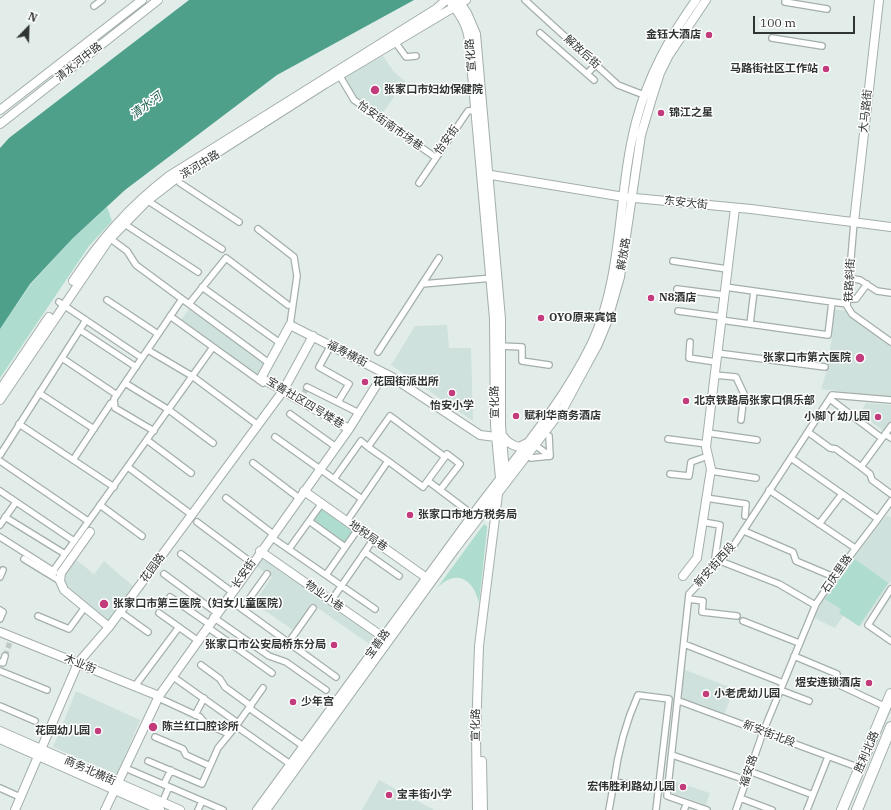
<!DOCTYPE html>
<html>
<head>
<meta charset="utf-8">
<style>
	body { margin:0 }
	#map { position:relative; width:891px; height:810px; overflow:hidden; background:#e2ede9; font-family:"IBM Plex Serif",serif }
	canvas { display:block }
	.north { position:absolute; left:8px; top:8px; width:40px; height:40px; -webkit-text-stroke:3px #fff; paint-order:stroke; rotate:23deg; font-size:11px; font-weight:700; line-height:16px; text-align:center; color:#303433 }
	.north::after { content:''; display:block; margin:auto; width:14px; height:18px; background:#303433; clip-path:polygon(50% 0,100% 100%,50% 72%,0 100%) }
	.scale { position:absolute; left:753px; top:16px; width:102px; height:18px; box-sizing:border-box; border:2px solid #303433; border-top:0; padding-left:5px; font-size:12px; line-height:14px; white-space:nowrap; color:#303433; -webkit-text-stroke:3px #fff; paint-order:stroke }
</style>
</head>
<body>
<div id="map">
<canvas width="891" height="810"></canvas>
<div class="north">N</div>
<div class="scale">100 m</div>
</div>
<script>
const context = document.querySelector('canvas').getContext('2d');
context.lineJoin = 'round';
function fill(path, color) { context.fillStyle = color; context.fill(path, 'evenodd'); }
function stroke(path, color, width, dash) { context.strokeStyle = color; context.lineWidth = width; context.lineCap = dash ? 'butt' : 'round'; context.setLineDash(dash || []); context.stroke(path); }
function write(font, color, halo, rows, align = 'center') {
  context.font = font + ' "IBM Plex Serif","Noto Sans SC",serif'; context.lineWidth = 3; context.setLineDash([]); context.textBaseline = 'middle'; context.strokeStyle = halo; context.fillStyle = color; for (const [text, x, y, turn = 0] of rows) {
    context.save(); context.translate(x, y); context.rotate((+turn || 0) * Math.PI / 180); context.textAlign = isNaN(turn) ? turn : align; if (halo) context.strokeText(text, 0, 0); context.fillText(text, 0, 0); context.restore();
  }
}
const built = new Path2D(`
	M383,56l11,16 11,9 -25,36 -25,-18 -11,-22z
	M189,309l76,55 -8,11 -76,-55z
	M832,309l16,2v4l43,32v51l-70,-9 6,-19 6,-40 -3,-1z
	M447,325l2,23h22l2,73 -82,-56 24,-39z
	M866,403l25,2v16l-8,10 -23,-18z
	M887,515l4,3v63l-31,46 -17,-11 -8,12 -21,-10 9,-19z
	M263,556l112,79 -6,9 -57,-40 -19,26 -39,-27 18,-26 -16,-11z
	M75,559l19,15 10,-13 30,26 -27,35 -45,-38 1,-9z
	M683,669l51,20 -10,26 -44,-15z
	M76,691l64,29 -23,55 -64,-28z
	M379,780l55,30h-72z
	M674,781l36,12 -4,12 -34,-12z`);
const green = new Path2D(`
	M107,207l5,14 -23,25 -89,132v-49l30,-44 43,-47z
	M322,506l33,24 -11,15 -33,-24z
	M484,524l3,2v3l-8,74c-6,-25 -23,-34 -42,-15z
	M855,559l33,24 -29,43 -20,-13 2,-4 -16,-10z`);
const water = new Path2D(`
	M189,0h225l-137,75 -152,115 -52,48 -43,46 -30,45v-181l9,-10z`);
const streetTunnel = new Path2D(`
	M300,400l7,-13
	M5,656l5,-14`);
const street = new Path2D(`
	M525,0l93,85 26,10
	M785,2l42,7
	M94,6l8,-6
	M540,33l54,47
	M772,38l50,8
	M393,39l13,18 10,-1
	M338,73l16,27 81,57
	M587,74l9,-10
	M175,175l5,8 59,39
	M419,183l49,-72 9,-1
	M145,199l77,50
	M854,222l-7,84 5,8 39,28
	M123,223l75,49
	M258,229l36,28 3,19 -7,49
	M108,237l19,14 9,14 46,34
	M673,261l54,8
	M849,278l11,2 17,11 14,2
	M422,284l71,-6
	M202,287l78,56
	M725,287l122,17
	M677,289l47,6
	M847,298l9,1 11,-15
	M107,300l51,34
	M59,302l83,56
	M189,304l80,59
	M678,311l44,6
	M170,316l93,67
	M721,320l107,15 4,-33
	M750,324l4,-33
	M80,330l56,37
	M690,342l-1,16 27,4
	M331,345l-12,22 30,17 -11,18
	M501,346l21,1v14l27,4
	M148,350l44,26 66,49
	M378,352l61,-94
	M717,353l108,14
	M62,358l55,37
	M715,375l21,2 8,17 -3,26
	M125,383l44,27 44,33
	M307,387l52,26
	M39,393l55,36
	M830,399l49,37
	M290,414l46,33
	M19,424l95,63
	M154,431l-39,-23 -1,-9 68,-100 7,5 37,-46 62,47
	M808,432l22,16 6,1 25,18 9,7 2,6 19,14
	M708,433l49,7
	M885,434l6,4
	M275,437l87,62
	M668,439l39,5
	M147,440l44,33
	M535,445l15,11
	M0,455l86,-135
	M531,458l19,-2 -1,-20
	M73,460l38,-57 3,-1
	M0,461l88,60
	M388,461l35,26 22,-30
	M253,463l46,35
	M128,467l64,48
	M861,467l30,-41
	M711,471l45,7
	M670,474l19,2 2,-14 17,-6
	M334,479l27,-38 7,6
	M428,481l12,9
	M769,490l86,58
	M0,491l74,50
	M226,498l47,36
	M706,498l40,6 -1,12
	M100,505l42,31
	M5,517l60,37
	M878,519l13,-18
	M309,521l36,26
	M347,521l41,-60 -20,-14 22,-31 55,41 2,-3 13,10 -20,26 33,25
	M197,522l55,41
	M703,522l17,3 -5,33
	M819,524l23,-30
	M0,525l16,-23
	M744,531l49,21 3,9 38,16
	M0,537l55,35
	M271,537l104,72
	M289,549l33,-46
	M365,552l34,24
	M181,554l51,38
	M24,559l36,22
	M720,561l59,23 36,21
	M53,571l160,-224
	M164,574l53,39
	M326,575l32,-46
	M0,577l3,-7
	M891,589l-23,36 23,16
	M170,597l39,27
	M227,598l109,79
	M689,599l14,2 -1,11 35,4
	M331,601l42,-61
	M242,609l25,-35
	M0,610l3,2 -3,7
	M120,612l28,20
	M159,613l38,27
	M38,616l31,13 16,-22
	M213,617l56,39 17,6 40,28
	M743,621l56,22
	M210,629l62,44
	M289,642l24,-34
	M684,644l99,39
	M794,656l43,18 -2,9 51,24
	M0,662l3,1 2,-7
	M201,665l19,14 5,8 26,19
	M0,671l47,19
	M172,676l66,47
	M135,686l44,-59
	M780,690l29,11
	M163,700l37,17 5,6 24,11
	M679,701l181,67
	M0,706l35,15
	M249,708l57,40
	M195,715l9,-17
	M236,726l57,40
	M155,737l28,12 3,6 24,11
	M672,755l74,25
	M148,761l54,23 16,-36 18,-22 27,-38
	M130,770l93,40
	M749,771l64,24
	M614,782c4,-31 11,-58 24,-87l31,4 -13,111
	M164,784l7,-14
	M0,788l20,9
	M740,798l32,12
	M161,805l8,-18
	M198,810l4,-9
	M609,810l5,-28 53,7
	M684,810l3,-7
	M707,810l-40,-14 22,-202 43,-46 100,-153 59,5
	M736,810l27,-78 53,-128 18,-27 44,-58 -87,-61
	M807,810l21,-53`);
const secondary = new Path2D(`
	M449,0c10,13 18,24 20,40l25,279 1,106 5,53 -21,168 -3,86 1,78
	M458,0l9,13 9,21 25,285v106l4,48
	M485,174l139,23 127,12 140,18
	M854,222l25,-222
	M73,281c28,-42 56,-74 96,-105l267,-167 10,-9
	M0,390l49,-73
	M0,400l108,-159 39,-40 26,-20 152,-97 141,-84
	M349,429l-88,-51 29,-53 102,52 88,58 16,2
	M502,435c5,7 9,10 17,12l8,-4
	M304,491l127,90
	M90,532l-29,41 -1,8 4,9 45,37
	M260,551l126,88
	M683,576l14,-18 14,-89 -5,-22 29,-239
	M0,632l159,64
	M0,731l180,79
	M0,739l160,71
	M482,761l1,49
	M15,810l63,-147 31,-36 174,-236 30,-55
	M105,810l54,-114 190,-267 35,-56
	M257,810c72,-99 145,-198 217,-297 41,-55 88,-108 118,-170 32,-70 25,-148 44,-221 12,-46 33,-84 60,-122
	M266,810l189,-261 109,-142 15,-28 19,-35 9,-22 13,-45 21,-142 11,-37 8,-25 9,-18 37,-55`);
const primary = new Path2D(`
	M0,110l142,-110
	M0,124l158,-124`);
const highway = new Path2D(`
	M842,810l49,-116
	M857,810l34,-83`);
const markers = [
	[709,35,4,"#c23c7c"],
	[826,69,4,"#c23c7c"],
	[375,90,5,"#c23c7c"],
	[661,113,4,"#c23c7c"],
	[651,298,4,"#c23c7c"],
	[541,318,4,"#c23c7c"],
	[860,358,5,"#c23c7c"],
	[365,382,4,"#c23c7c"],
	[452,393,4,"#c23c7c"],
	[686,401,4,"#c23c7c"],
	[516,416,4,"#c23c7c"],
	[878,417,4,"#c23c7c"],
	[410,515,4,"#c23c7c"],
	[104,604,5,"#c23c7c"],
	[334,645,4,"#c23c7c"],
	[869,683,4,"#c23c7c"],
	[706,694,4,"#c23c7c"],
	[293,702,4,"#c23c7c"],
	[153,727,5,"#c23c7c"],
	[98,731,4,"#c23c7c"],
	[683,787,4,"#c23c7c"],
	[389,795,4,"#c23c7c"]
];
const poiNames = [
	["金钰大酒店",701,35,"right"],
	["马路街社区工作站",818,69,"right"],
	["张家口市妇幼保健院",384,90],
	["锦江之星",669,113],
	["N8酒店",659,298],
	["OYO原来宾馆",549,318],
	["张家口市第六医院",851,358,"right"],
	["花园街派出所",373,382],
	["北京铁路局张家口俱乐部",694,401],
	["怡安小学",452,406,"center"],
	["赋利华商务酒店",524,416],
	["小脚丫幼儿园",870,417,"right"],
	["张家口市地方税务局",418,515],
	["张家口市第三医院（妇女儿童医院）",113,604],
	["张家口市公安局桥东分局",326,645,"right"],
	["煜安连锁酒店",861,683,"right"],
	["小老虎幼儿园",714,694],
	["少年宫",301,702],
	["陈兰红口腔诊所",162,727],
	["花园幼儿园",90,731,"right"],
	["宏伟胜利路幼儿园",675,787,"right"],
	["宝丰街小学",397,795]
];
const streetNames = [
	["解放后街",582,52,42],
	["宣化路",471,55,-95],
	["清水河中路",79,62,-38],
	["大马路街",866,111,-84],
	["怡安街南市场巷",390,126,35],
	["怡安街",447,140,-54],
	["滨河中路",200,165,-31],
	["东安大街",686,203,6],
	["解放路",624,254,-80],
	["铁路斜街",850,280,-87],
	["福寿横街",347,354,27],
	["宣化路",495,402,-91],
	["宝善社区四号楼巷",305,403,31],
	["地税局巷",368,536,35],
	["新安街西段",715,565,-48],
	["花园路",153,568,-54],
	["长安街",244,574,-55],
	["石庆里路",837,574,-55],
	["物业小巷",324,596,35],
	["宝善路",378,644,-54],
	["木业街",80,664,22],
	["宣化路",476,725,-89],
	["新安街北段",769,734,21],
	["胜利北路",867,752,-67],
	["商务北横街",90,771,24],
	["福安路",749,771,-71]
];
const waterNames = [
	["清水河",146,106,-37]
];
fill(built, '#cfe1dc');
fill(green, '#aeddcf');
fill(water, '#4ea08b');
stroke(streetTunnel, '#bec8c5', 5.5, [5.5, 3]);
stroke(street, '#a4aeab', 8);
stroke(secondary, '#a4aeab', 10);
stroke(primary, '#a4aeab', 10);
stroke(highway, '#a4aeab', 12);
stroke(street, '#fff', 5.5);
stroke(secondary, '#fff', 8);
stroke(primary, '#fff', 8);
stroke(highway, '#fff', 10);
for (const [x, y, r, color] of markers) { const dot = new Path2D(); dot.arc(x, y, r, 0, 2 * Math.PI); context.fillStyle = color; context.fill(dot); stroke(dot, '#fff', 1.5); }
write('bold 11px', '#303433', '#fff', poiNames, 'left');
write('11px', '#303433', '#fff', streetNames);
write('italic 12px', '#226354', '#fff', waterNames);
</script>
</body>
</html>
